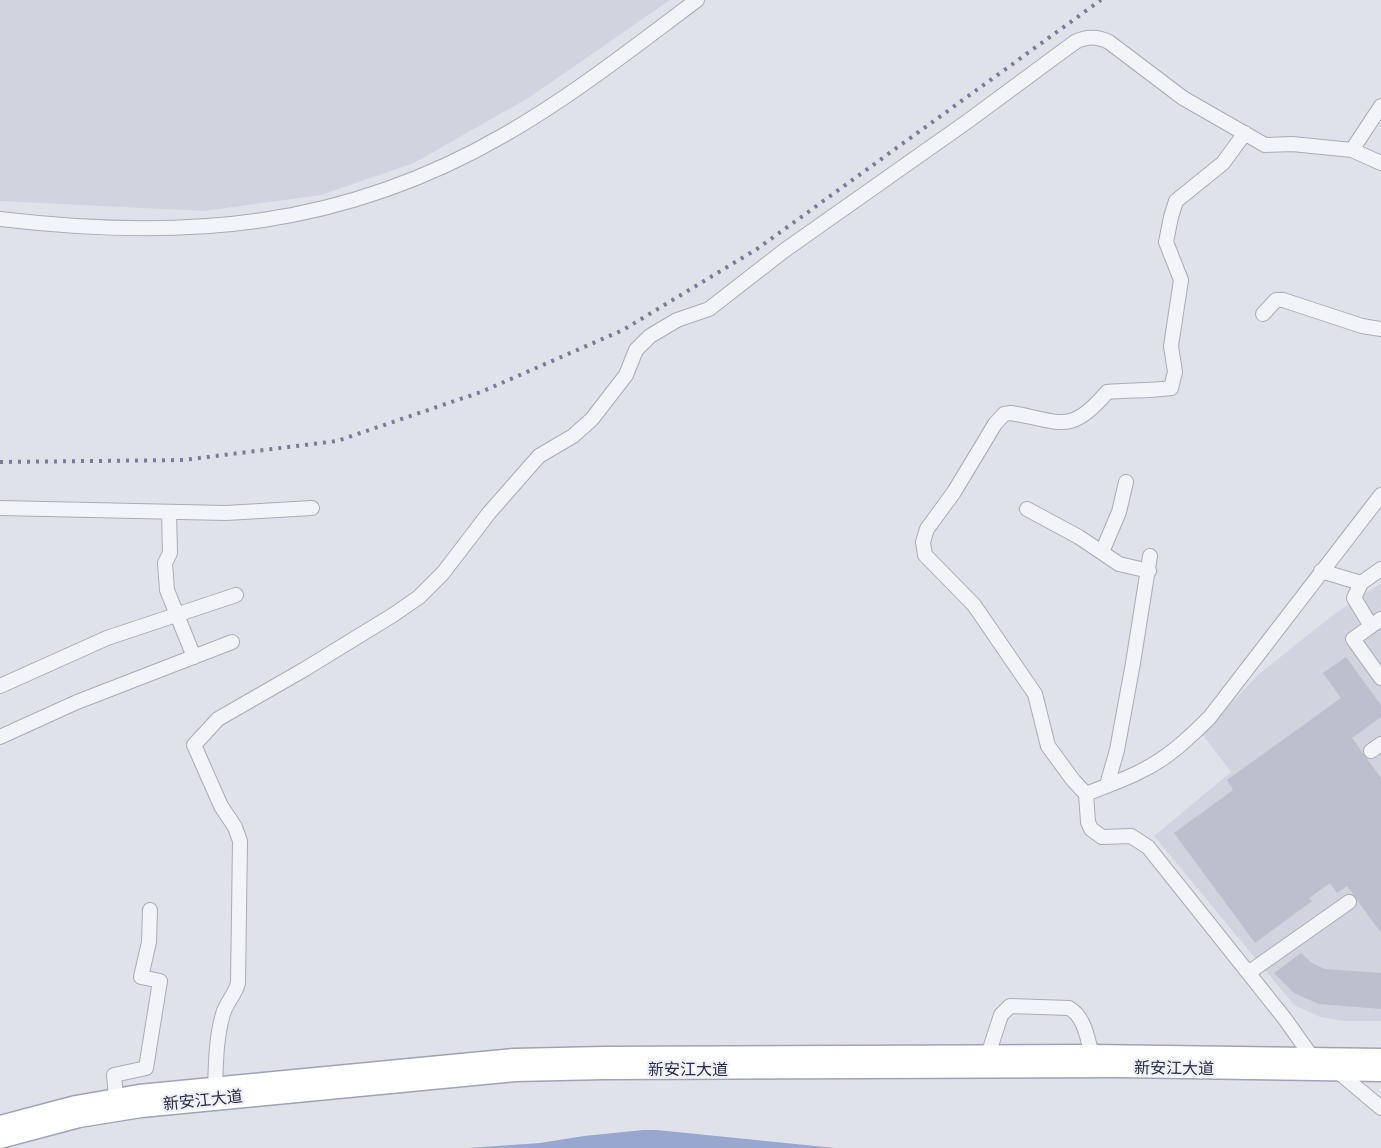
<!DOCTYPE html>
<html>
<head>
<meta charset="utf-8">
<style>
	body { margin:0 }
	canvas { display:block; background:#e0e2ea }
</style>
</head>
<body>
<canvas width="1381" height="1148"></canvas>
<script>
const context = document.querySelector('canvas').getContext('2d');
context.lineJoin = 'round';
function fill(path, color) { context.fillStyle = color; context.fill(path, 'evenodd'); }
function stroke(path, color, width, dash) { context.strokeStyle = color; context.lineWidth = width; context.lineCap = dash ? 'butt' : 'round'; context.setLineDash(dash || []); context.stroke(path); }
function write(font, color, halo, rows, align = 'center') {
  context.font = font + ' "PT Sans Narrow","Noto Sans SC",sans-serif'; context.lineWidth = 4.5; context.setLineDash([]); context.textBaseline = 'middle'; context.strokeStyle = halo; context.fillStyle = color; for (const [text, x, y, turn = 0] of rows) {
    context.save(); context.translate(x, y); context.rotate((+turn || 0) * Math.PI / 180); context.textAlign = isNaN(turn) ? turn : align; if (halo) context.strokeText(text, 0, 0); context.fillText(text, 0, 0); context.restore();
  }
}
const built = new Path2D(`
	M0,0h670l-140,97 -116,66 -93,32 -117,16 -204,-10z
	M1381,583v438h-38l-23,-4 -26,-12 -140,-169 77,-64 -29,-38 57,-60 74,-59z`);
const water = new Path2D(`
	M643,1130h14l178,18h-367l72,-5 44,-7z`);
const building = new Path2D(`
	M1346,657l35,48v12l-29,21 29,40v155l-34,-47 -10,7 -7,-10 -21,15 3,3 -57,42 -81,-110 59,-43 -6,-10 114,-82 -18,-25z
	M1301,953l11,10 13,6 56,4v36l-62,-5 -25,-11 -20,-20z`);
const minor = new Path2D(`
	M1245,133l-22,30 -47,38 -5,16 -5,25 15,38 -10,66 4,26 -4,16c-21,3 -42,2 -64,4 -37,44 -47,29 -96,21l-7,1 -9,10 -41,68 -27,37 -4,13 2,13 49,50 61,89 13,52 25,34 13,14 2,28 3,7 11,8 29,-1 17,11 137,172 27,38
	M1352,150l29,-44
	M0,219c184,22 341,10 504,-84 68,-39 130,-88 193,-135
	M1263,314l13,-14h7l79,26 19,3
	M0,508l226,5 86,-5
	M1027,509l52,28 40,27 30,7
	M169,512l1,41 -5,10 2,27 27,67
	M1102,552l17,-40 7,-30
	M1321,571l40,12
	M1361,583l-7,15 17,28
	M1361,583l20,-14
	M1381,619l-28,20 28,39
	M0,686l107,-48 129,-43
	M0,737l77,-35 155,-60
	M1371,751l10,-7
	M1107,785l10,-35 16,-87 17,-107
	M1086,794c19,-8 39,-14 57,-24 25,-12 47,-33 67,-53l171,-222
	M1248,973l101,-71
	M988,1055l13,-40 9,-9 59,2c16,9 18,30 23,46
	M1337,1071l44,37
	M215,1087c1,-25 1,-49 8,-73 3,-11 12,-19 15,-31l2,-142 -5,-14 -14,-21 -27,-61 24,-26 87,-50 88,-54 26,-18 24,-24 46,-60 50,-57 34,-20 19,-17 34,-44 10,-25 14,-14 27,-16 32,-11 76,-59 183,-129 107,-79c12,-6 22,-6 34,0l74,56 82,47 27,-1 60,6 29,13
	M116,1097l-2,-22 32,-7 14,-87 -19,-4 8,-35 1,-32`);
const major = new Path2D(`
	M0,1125l76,-20 63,-11 375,-36 90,-2 488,-2 289,4
	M0,1139l79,-21 62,-10 374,-36 89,-2 516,-2 261,4`);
const rail = new Path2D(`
	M0,462l183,-2 154,-19 144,-49 142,-62 134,-81 344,-249`);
const streetNames = [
	["新安江大道",1174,1069,1],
	["新安江大道",688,1070],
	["新安江大道",203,1101,-6]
];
fill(built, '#d1d4df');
fill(water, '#97a7ce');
fill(building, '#bcbfce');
stroke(minor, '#a8abb8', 16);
stroke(major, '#9ea3b7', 21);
stroke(minor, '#f3f4f8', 14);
stroke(major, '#fff', 18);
stroke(rail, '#787d95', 4, [3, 6]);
write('16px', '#272b43', '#f0f1f7', streetNames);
</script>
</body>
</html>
